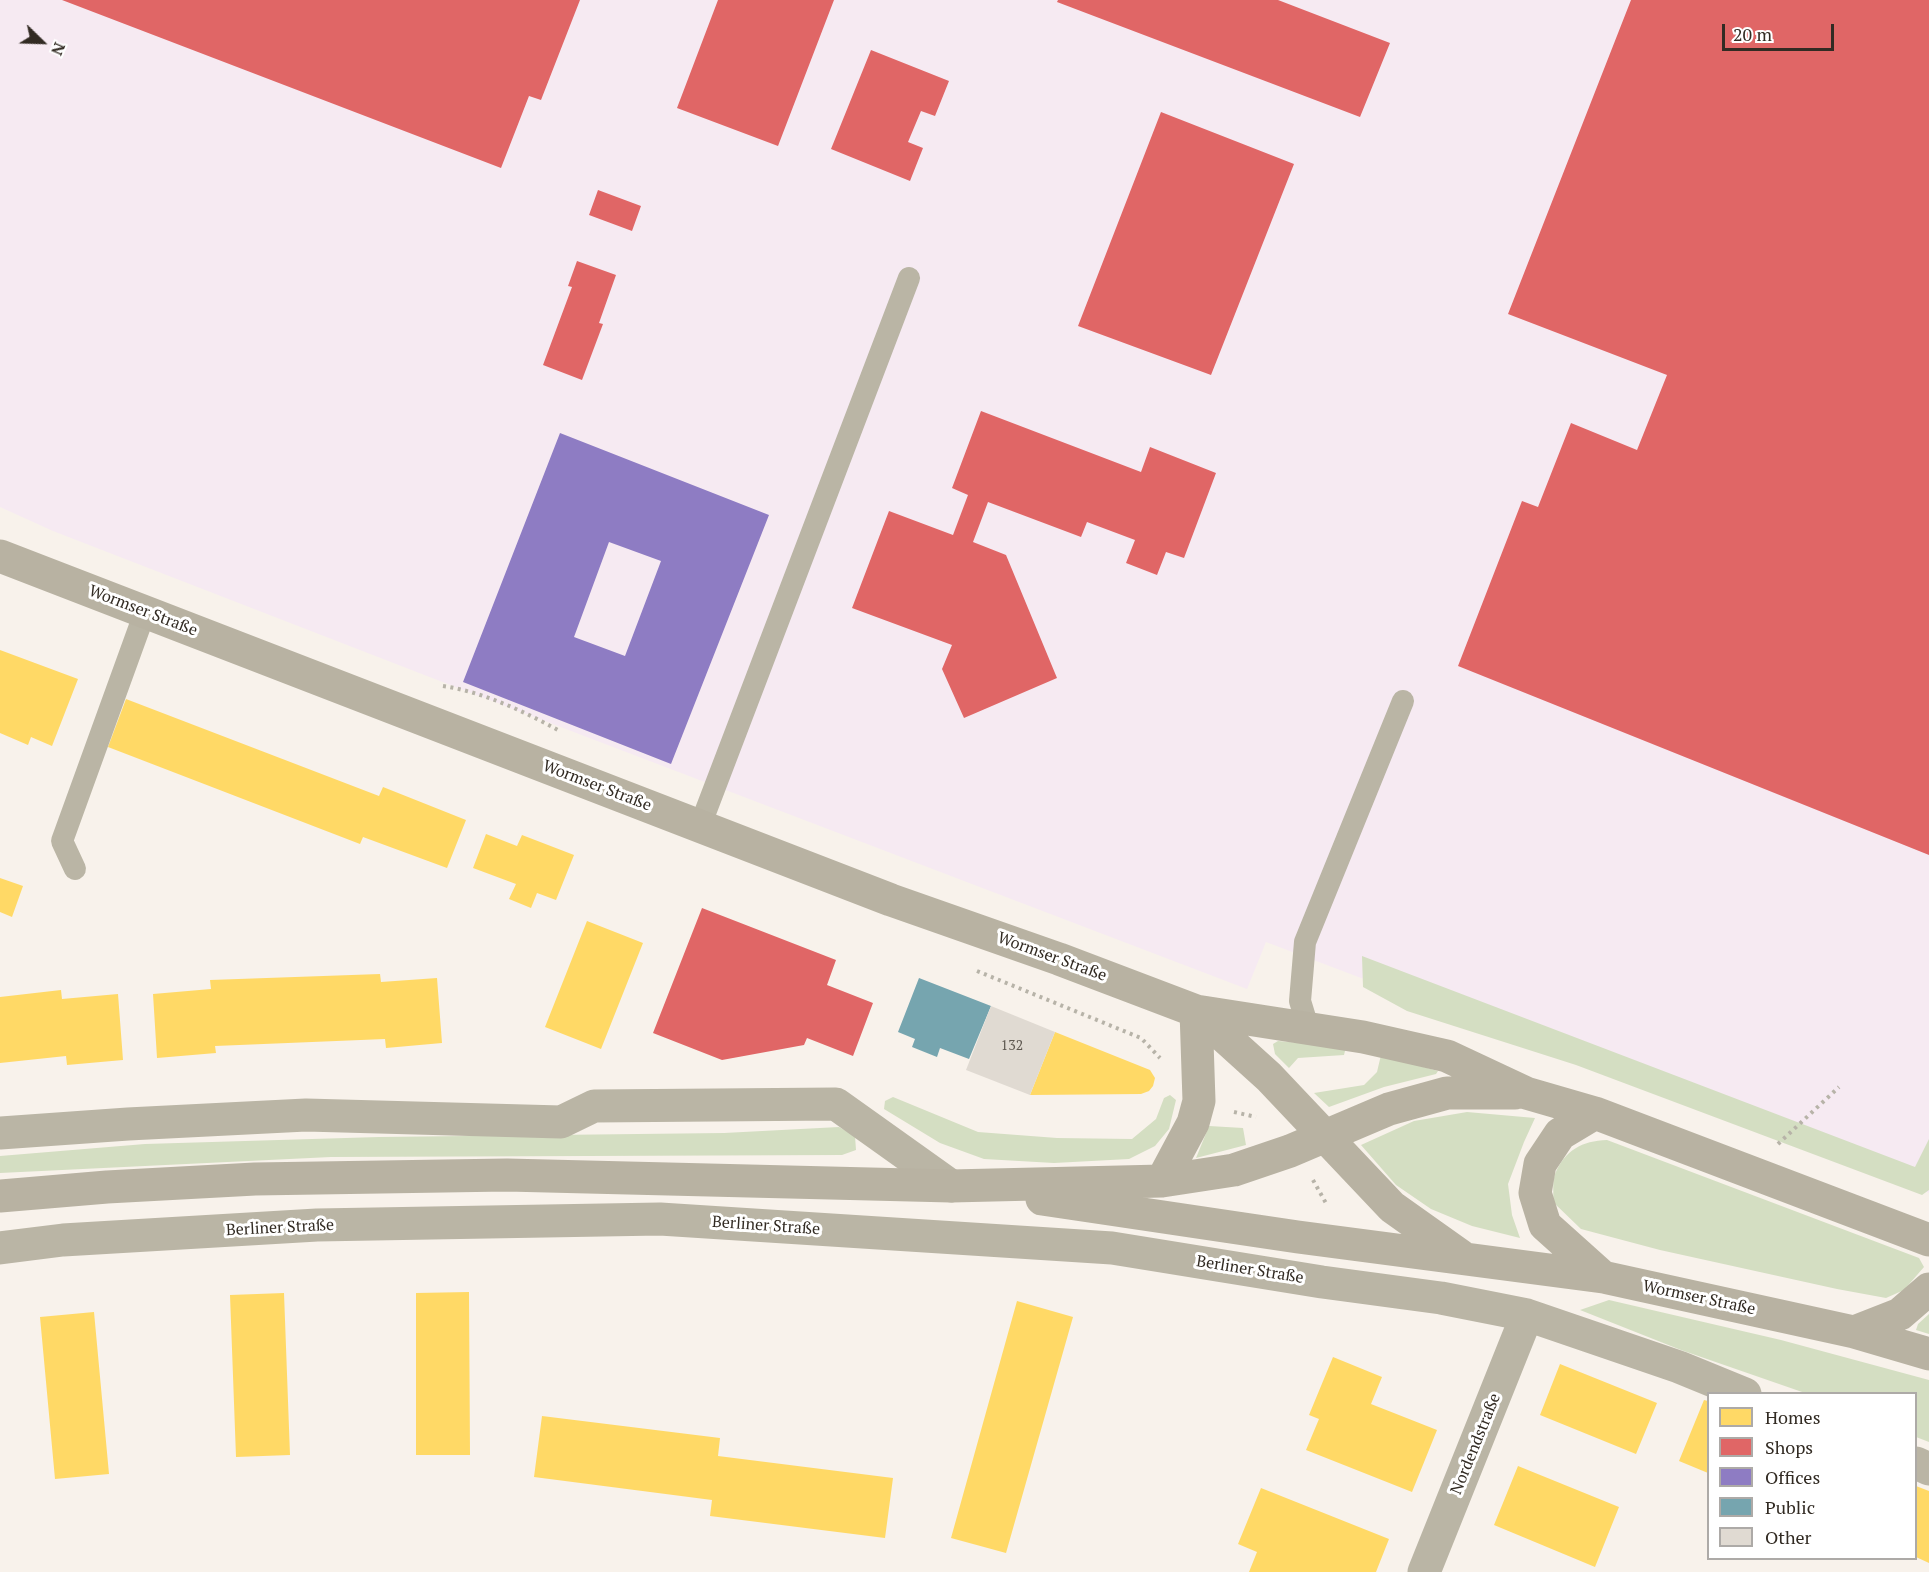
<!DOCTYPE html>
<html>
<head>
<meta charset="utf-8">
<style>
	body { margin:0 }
	#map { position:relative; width:1929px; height:1572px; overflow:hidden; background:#f8f2eb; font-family:"PT Serif",serif }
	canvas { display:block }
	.legend { position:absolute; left:1707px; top:1392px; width:210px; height:168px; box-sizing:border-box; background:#fff; border:2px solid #adaaa7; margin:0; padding:8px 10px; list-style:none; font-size:18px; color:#322b23 }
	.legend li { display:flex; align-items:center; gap:12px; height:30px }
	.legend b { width:30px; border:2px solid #adaaa7 }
	.north { position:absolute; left:12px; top:12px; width:60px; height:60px; -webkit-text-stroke:4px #fff; paint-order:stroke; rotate:113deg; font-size:16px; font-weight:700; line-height:24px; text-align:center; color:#322b23 }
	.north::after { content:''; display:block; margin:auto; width:21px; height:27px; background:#322b23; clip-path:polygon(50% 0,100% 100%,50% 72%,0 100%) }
	.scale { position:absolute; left:1722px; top:24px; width:112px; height:27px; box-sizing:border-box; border:3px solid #322b23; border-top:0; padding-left:8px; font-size:18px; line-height:21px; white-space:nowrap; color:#322b23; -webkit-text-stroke:4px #fff; paint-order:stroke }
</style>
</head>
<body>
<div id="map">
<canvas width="1929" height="1572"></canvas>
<ul class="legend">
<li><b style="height:16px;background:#ffd966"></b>Homes</li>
<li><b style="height:16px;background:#e06666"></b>Shops</li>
<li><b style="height:16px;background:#8e7cc3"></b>Offices</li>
<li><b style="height:16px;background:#76a5af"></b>Public</li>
<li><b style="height:16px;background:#e0dad2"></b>Other</li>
</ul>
<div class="north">N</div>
<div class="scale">20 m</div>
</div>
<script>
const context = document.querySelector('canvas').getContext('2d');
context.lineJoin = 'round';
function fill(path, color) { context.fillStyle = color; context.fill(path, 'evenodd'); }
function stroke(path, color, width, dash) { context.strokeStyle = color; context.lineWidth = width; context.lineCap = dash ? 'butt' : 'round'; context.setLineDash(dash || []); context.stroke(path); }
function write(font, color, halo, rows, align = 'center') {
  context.font = font + ' "PT Serif",serif'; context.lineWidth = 6; context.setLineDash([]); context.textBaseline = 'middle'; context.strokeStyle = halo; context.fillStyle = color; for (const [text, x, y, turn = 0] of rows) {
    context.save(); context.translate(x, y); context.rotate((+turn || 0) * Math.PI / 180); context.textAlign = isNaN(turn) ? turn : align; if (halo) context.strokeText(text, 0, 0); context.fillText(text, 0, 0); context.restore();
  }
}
const commercial = new Path2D(`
	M0,0h1929v1193l-663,-251 -19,47 -820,-313 -374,-145 -53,-24z`);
const green = new Path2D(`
	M1362,956l553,211 14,-28v51l-7,5 -346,-130 -169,-54 -44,-24z
	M1278,1041l68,6 -2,8 -46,3 -9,10 -14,-14 -2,-10z
	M1381,1055l57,16 -2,3 -52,13 -55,20 -15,-14 50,-8 13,-13z
	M1170,1095l6,5 -7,29 -14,17 -26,13 -75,4 -70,-4 -44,-16 -56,-34 1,-8 8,-4 85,35 79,6 75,1 24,-20 8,-21z
	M1467,1112l68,6 -11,24 -16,42 4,31 8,23 -48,-12 -41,-17 -35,-24 -35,-40 53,-24z
	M1209,1126l34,2 3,17 -50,13z
	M839,1127l16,9 1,14 -14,5 -511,2 -331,16v-17l145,-12 234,-7 345,-4z
	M1607,1140l312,118 5,9 -20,23 -18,8 -49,-9 -177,-39 -79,-21 -28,-27c1,-8 -1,-20 2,-28 10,-24 27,-33 52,-34z
	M1609,1300l172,40 148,40v62l-13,-5v-43l-111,-1 -124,-43 -101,-40z
	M1929,1314v20l-13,-4 2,-6z`);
const homes = new Path2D(`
	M0,650l78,29 -26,67 -21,-9 -3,8 -28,-12z
	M126,699l253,97 4,-9 83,33 -19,48 -84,-31 -3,7 -252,-97z
	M486,834l31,12 5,-11 52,20 -18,45 -19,-7 -6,15 -22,-9 7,-15 -43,-16z
	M0,878l23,8 -11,31 -12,-5z
	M587,921l56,22 -42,106 -56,-22z
	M380,974l1,8 56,-4 5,65 -56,5 -1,-9 -170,7 1,7 -59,5 -4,-64 58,-5 -1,-9z
	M61,990l1,9 56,-5 5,66 -56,5 -1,-9 -66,7v-66z
	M1055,1032l95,38 5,8 -2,8 -4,5 -8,3 -111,1z
	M469,1292l1,163h-54v-162z
	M284,1293l6,162 -54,2 -6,-162z
	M1017,1301l56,16 -67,236 -55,-15z
	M94,1312l15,162 -54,5 -15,-162z
	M1333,1357l49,20 -11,27 66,26 -25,62 -106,-42 13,-31 -10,-4z
	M1560,1364l97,39 -21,51 -96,-39z
	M1704,1400l4,1v72l-29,-12z
	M542,1416l178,22 -2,18 175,22 -8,60 -175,-22 2,-16 -178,-23z
	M1518,1466l101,41 -24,60 -101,-42z
	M1916,1486l13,5v72l-13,-6z
	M1261,1488l128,51 -13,33h-127l8,-20 -19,-8z`);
const shops = new Path2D(`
	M62,0h518l-39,100 -12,-4 -28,72z
	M718,0h116l-56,146 -101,-38z
	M1058,0h220l112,43 -30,74 -303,-115z
	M1631,0h298v855l-471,-189 64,-165 16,6 33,-84 66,27 30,-75 -159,-61z
	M871,50l78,31 -14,35 -14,-5 -13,31 15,6 -13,33 -79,-32z
	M1161,112l133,52 -83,211 -133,-49z
	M598,190l43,16 -9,25 -43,-16z
	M577,261l39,14 -17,48 4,1 -21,56 -39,-15 29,-78 -4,-1z
	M981,411l160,61 9,-25 66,26 -32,85 -18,-6 -9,23 -31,-12 9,-23 -48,-18 -6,15 -93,-35 -15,40 33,13 51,123 -93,40 -22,-49 10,-24 -100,-37 37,-97 64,24 15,-40 -16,-7z
	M702,908l134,52 -9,25 46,18 -20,53 -46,-18 -3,7 -82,15 -69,-27z`);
const offices = new Path2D(`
	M560,433l209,82 -98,249 -208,-82zM609,542l52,19 -36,95 -51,-19z`);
const public = new Path2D(`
	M919,978l72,28 -22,53 -29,-11 -3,9 -25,-10 3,-8 -17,-7z`);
const building = new Path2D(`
	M991,1006l64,26 -25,63 -64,-25z`);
const path = new Path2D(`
	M443,686c40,6 80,25 115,44
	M977,971l164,67 19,20
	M1234,1112l22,5
	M1778,1144l61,-57
	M1313,1180l14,25`);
const service = new Path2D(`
	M700,826l209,-548
	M75,869l-13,-28 83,-229
	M1308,1027l-8,-26 5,-59 98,-241`);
const minor = new Path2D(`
	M0,1133l128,-9 178,-9 255,7 33,-16 242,-2 115,82
	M0,1248l63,-8 254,-15 343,-6 452,29 210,34 119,16 86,17 152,52 66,27
	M1916,1463l13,6
	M1424,1572l103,-257`);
const secondary = new Path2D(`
	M0,556l891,344 168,59 137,52 167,26 84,19 79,37 69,20 334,127
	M1196,1011l73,66 123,130 69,49
	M1595,1113l-35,21 -20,30 -5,29 10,32 58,52
	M1162,1181l31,-58 6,-22 -3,-90
	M0,1196l107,-9 148,-8 252,-4 444,11 211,-5 72,-11 56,-19 99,-42 58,-16h68
	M1042,1199l256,38 305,40 251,55 75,22
	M1854,1332l46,-18 29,-25`);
const numberNames = [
	["132",1012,1046]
];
const streetNames = [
	["Wormser Straße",143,611,21],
	["Wormser Straße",597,786,21],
	["Wormser Straße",1052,957,20],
	["Berliner Straße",766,1226,4],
	["Berliner Straße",280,1228,-3],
	["Berliner Straße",1250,1270,9],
	["Wormser Straße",1699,1298,12],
	["Nordendstraße",1476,1444,-68]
];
fill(commercial, '#f6eaf2');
fill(green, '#d4dec2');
fill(homes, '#ffd966');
fill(shops, '#e06666');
fill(offices, '#8e7cc3');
fill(public, '#76a5af');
fill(building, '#e0dad2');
stroke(path, '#b7b3a8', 4, [3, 4.5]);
stroke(service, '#bab5a5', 22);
stroke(minor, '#bab5a5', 33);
stroke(secondary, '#b8b2a2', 33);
write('14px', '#5e5850', null, numberNames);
write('16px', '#322b23', '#fff', streetNames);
</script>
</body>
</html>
